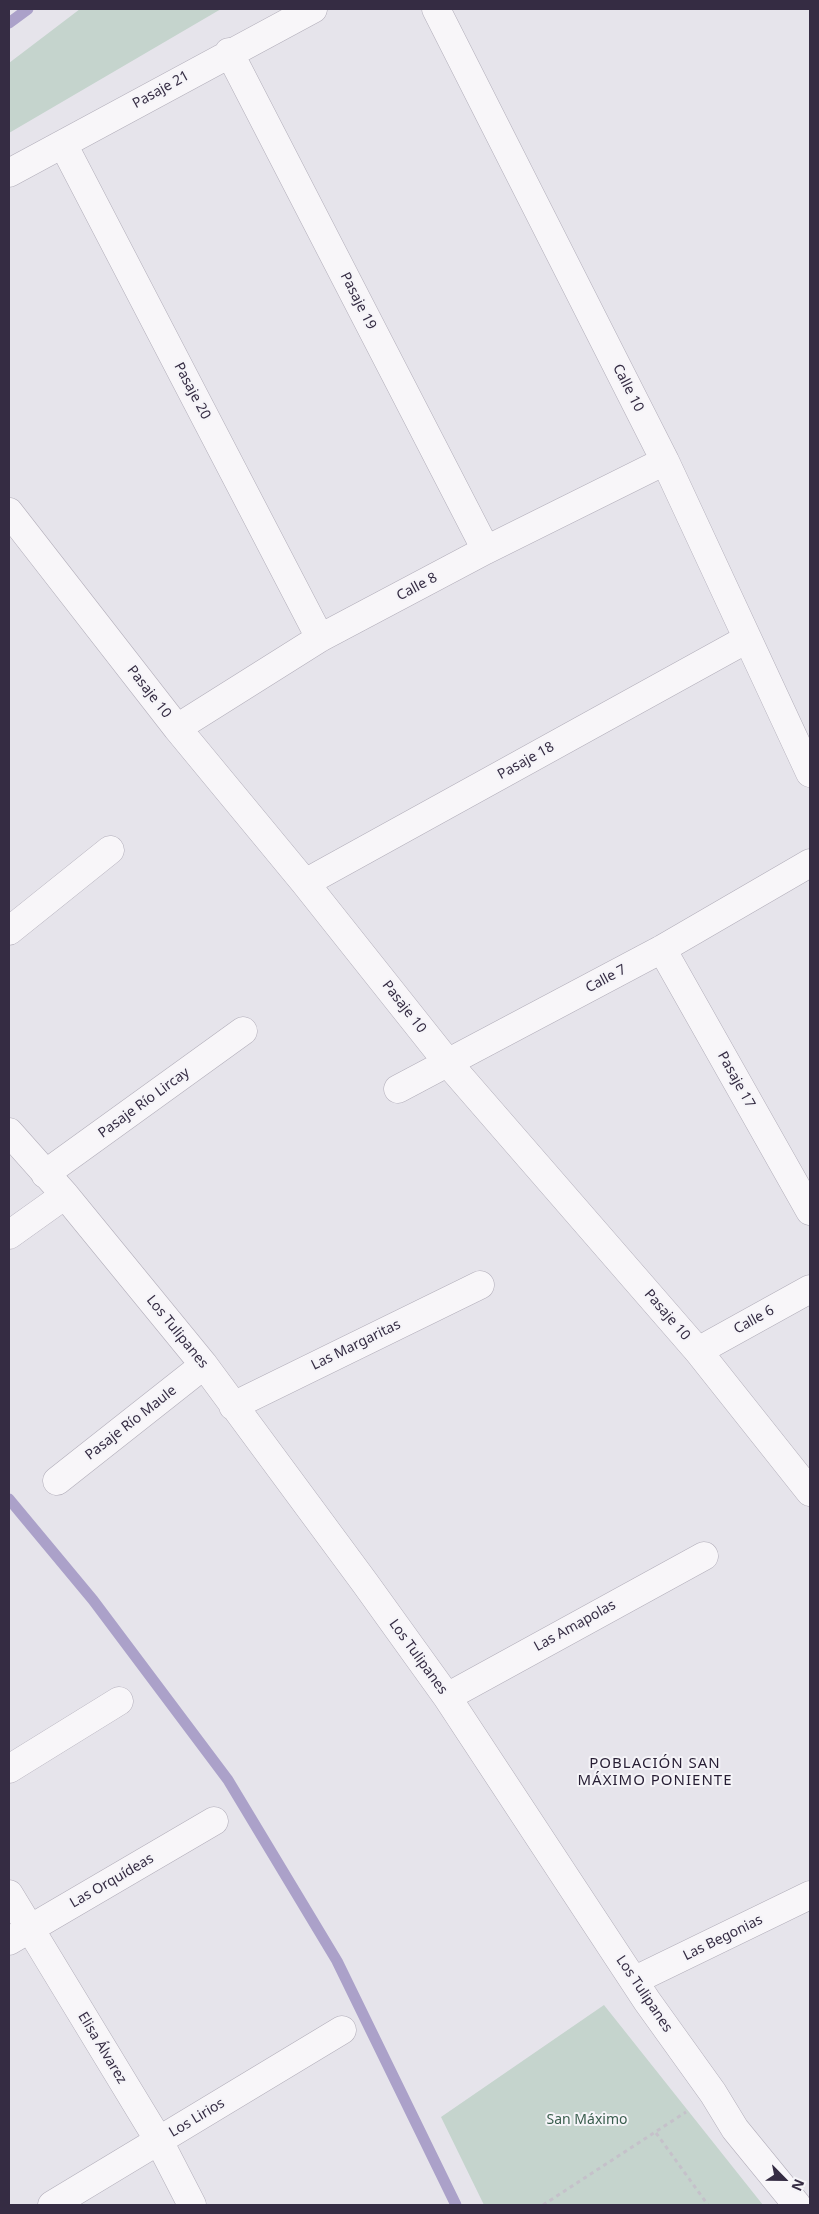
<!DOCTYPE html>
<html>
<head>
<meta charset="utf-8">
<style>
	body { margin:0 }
	#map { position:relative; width:819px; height:2214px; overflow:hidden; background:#e6e4eb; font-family:"Noto Sans",sans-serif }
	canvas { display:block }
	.frame { position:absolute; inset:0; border:10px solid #352c43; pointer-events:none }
	.north { position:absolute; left:759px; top:2154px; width:50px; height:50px; -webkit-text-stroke:4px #f5f4f8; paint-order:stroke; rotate:113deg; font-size:14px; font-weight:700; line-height:20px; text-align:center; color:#352c43 }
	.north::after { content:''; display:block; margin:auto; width:18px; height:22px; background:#352c43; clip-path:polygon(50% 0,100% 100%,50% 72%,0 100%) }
</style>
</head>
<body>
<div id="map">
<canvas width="819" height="2214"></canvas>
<div class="frame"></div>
<div class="north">N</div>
</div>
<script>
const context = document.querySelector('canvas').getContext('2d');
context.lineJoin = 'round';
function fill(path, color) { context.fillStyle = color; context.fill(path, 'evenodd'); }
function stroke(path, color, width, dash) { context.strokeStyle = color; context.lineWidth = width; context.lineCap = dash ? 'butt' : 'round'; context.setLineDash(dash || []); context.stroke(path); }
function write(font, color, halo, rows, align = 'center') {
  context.font = font + ' "Noto Sans",sans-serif'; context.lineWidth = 4; context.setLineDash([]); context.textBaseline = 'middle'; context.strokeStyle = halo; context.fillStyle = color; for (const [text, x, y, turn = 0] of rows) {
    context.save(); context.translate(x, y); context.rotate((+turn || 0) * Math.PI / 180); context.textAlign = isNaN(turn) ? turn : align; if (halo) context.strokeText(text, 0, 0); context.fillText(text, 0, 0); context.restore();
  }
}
const green = new Path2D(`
	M80,9h141l-212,124v-70z
	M604,2005l159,200h-279l-43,-88z`);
const stream = new Path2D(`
	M9,23l19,-14
	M9,1499l84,101 135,180 109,181 119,244`);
const path = new Path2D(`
	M656,2133l52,72
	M543,2205l143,-93`);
const minor = new Path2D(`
	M436,9l229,452 145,312
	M229,52l257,498
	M63,144l257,494
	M9,173l304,-164
	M9,512l168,216 128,155 143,180 250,288 112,141
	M177,728l143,-90 166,-88 179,-89
	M305,883l442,-244
	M9,931l101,-81
	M662,949l148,262
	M398,1089l264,-140 148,-86
	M9,1132l56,63 139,170 161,218 82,114 200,304 66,92 22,36 62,76
	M45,1174l198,-143
	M9,1235l56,-40
	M698,1351l112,-62
	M233,1406l247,-121
	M57,1481l147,-116
	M447,1697l257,-141
	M9,1769l110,-68
	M9,1894l150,247 33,64
	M9,1941l205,-120
	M635,1980l175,-85
	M52,2205l290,-175`);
const streetNames = [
	["Pasaje 21",161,90,-29],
	["Pasaje 19",358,301,63],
	["Calle 10",628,388,63],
	["Pasaje 20",192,391,62],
	["Calle 8",417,587,-28],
	["Pasaje 10",149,692,52],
	["Pasaje 18",526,761,-29],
	["Calle 7",606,979,-28],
	["Pasaje 10",404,1007,52],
	["Pasaje 17",736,1080,61],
	["Pasaje Río Lircay",144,1103,-36],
	["Pasaje 10",667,1315,49],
	["Calle 6",754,1320,-29],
	["Los Tulipanes",177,1332,51],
	["Las Margaritas",356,1345,-26],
	["Pasaje Río Maule",131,1423,-38],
	["Las Amapolas",575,1626,-29],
	["Los Tulipanes",418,1657,54],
	["Las Orquídeas",112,1881,-30],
	["Las Begonias",723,1938,-26],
	["Los Tulipanes",644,1994,56],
	["Elisa Álvarez",102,2048,59],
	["Los Lirios",197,2118,-31]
];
const parkNames = [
	["San Máximo",587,2120]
];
const neighbourhoodNames = [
	["POBLACIÓN SAN",655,1764],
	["MÁXIMO PONIENTE",655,1781]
];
fill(green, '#c5d4cd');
stroke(stream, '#aba1c9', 11);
stroke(minor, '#b1adb9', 29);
stroke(path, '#c5c1ca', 3, [4, 4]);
stroke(minor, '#f8f6f9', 28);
write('14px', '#352c43', '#f5f4f8', streetNames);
write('14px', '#3a5e4e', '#f5f4f8', parkNames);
context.letterSpacing = '1px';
write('15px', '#271e34', '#f5f4f8', neighbourhoodNames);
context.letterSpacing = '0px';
</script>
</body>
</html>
